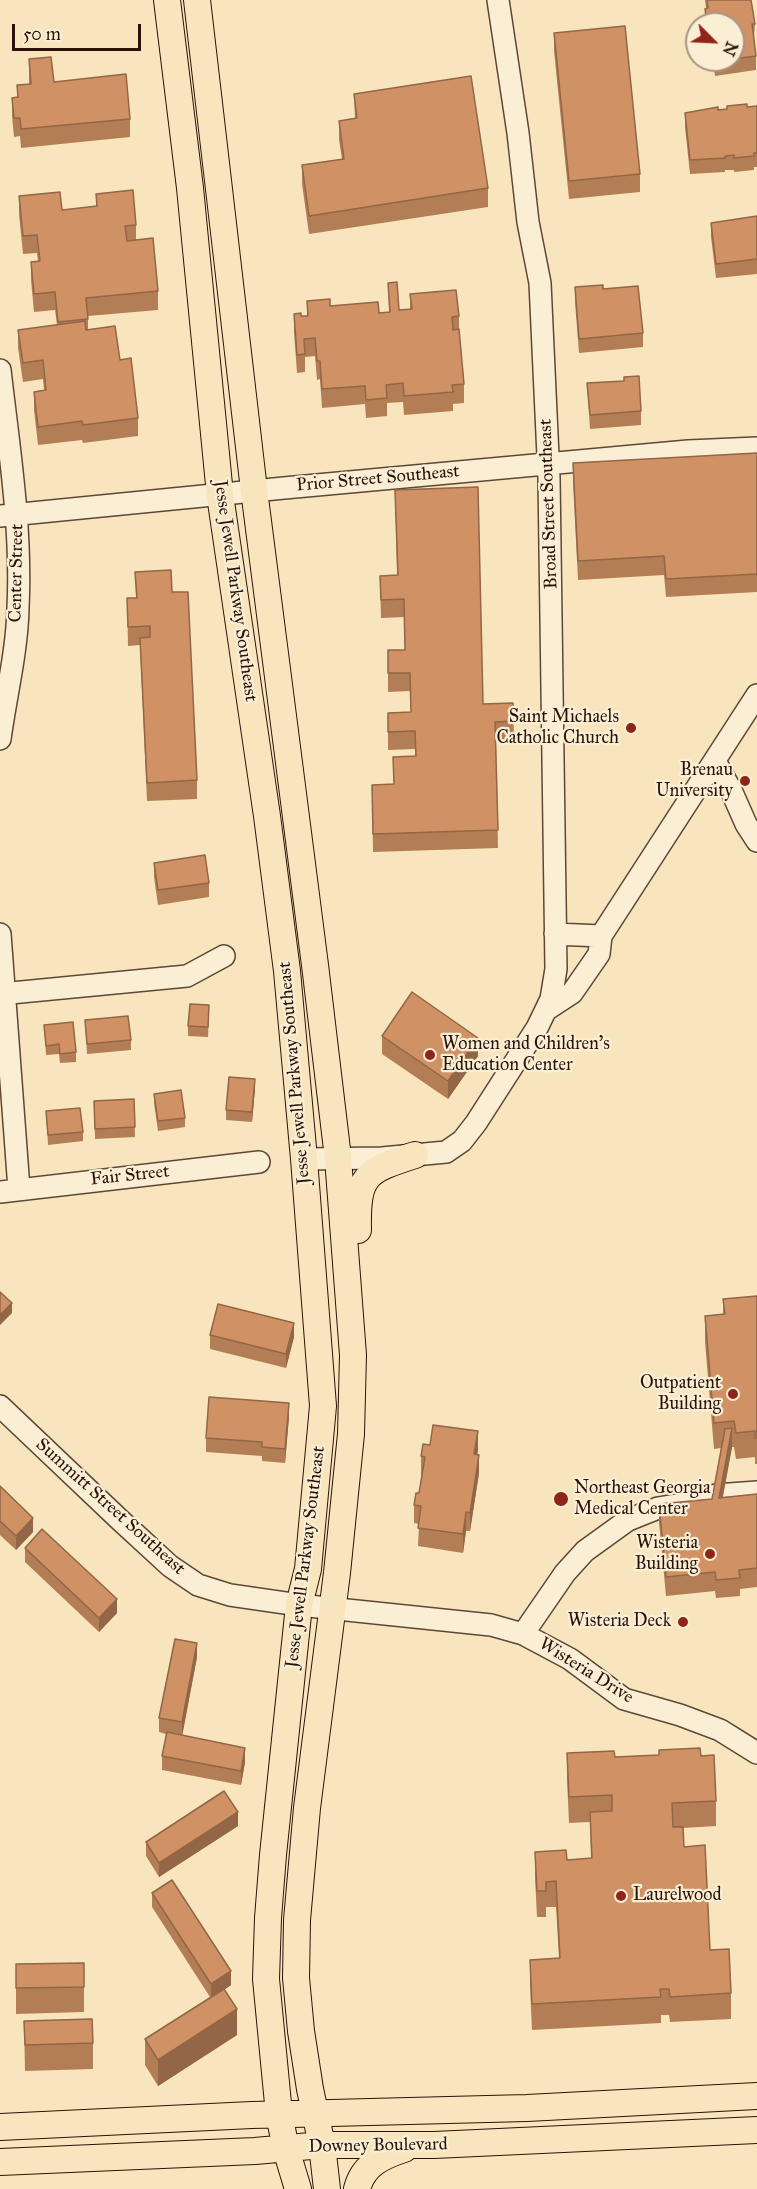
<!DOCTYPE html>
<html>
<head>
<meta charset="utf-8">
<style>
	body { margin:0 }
	#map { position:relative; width:757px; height:2189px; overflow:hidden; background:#f8e5be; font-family:"IM FELL Great Primer",serif }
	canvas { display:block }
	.north { position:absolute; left:685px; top:12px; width:60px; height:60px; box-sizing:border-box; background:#faeed5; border:2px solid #a79683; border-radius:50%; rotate:114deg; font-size:16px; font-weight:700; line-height:24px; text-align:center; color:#2a1208 }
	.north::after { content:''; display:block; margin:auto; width:21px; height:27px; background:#8f2418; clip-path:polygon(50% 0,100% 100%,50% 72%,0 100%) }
	.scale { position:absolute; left:12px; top:24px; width:129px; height:27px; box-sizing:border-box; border:3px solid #2a1208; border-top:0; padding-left:8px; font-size:18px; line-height:21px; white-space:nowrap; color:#2a1208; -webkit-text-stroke:4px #faeed5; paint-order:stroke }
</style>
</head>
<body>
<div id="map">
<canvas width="757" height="2189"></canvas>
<div class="north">N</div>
<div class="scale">50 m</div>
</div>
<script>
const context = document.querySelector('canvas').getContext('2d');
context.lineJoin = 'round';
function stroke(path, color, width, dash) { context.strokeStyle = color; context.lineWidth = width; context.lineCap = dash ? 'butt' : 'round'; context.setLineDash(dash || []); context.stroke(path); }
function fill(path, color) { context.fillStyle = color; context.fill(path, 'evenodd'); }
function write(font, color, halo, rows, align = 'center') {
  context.font = font + ' "IM FELL Great Primer",serif'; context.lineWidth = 4.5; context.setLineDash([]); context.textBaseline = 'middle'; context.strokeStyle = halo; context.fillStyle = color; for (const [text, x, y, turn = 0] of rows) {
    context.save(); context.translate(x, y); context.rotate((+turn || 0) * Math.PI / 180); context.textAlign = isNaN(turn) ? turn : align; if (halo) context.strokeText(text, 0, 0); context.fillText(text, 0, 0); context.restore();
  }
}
const minor = new Path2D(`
	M0,370c9,79 22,158 18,238 -1,44 -12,87 -18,131
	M0,516l284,-28 404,-37 69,-3
	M715,761l16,29 15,34 11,17
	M0,934l19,255
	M555,934l46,2
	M0,994l187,-18 37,-20
	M546,1010l26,-17 27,-39 2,-18 156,-241
	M304,1159l78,-1 64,-6 16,-11 14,-18 61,-95 14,-29 5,-30 -7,-491 -9,-195 -12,-61 -10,-89 -20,-133
	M0,1192l259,-30
	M0,1406l120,114 50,46 28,19 32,10 69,10 192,20 32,9 47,25 54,40 56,16 40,15 37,23
	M523,1634l42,-61 20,-22 43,-31 30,-12 42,-7 16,-6 41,-3`);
const major = new Path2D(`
	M167,0l23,188 30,307 47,321 20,155 17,188 19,247 -15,163 -9,36 -26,250 -5,63 -2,61 13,135 7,35 12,40
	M197,0l57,490 61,475 23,193 15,197 -2,79 -14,139 -30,235 -10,112 -1,58 5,53 9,58 12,56 5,44
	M358,1230c-1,-55 7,-59 57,-75
	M0,2127l252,-12 275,-7 230,-12
	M0,2162l255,-11 67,-6h112l323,-15
	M357,2189c6,-24 25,-33 47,-40`);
const wall = new Path2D(`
	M705,0h46l4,24 -1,14 2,18v14l-41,6 -2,-16h20v-36h-28v-15l1,-1z
	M554,33l86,141v18l-71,7 -15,-148z
	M29,59l25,23 76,37v18l-109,11 -1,-12 -6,1 -2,-21v-18l5,-1v-12l12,-1z
	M354,94l134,94v19l-179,27 -7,-50v-19l40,-6 -3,-19v-19l16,-2z
	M757,106v61h-3v3l-20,2v-2h-9v2l-35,2 -5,-47v-14z
	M96,194l40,31v15l22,51v19l-70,6v13l32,31 18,58v18l-55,7 -1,-3 -44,5 -4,-35v-18l10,-2 -1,-11 -20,3 -5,-34v-18l39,-5 -2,-15 -21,2 -3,-32v-18l7,-1 -1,-8 -14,1 -4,-40v-18l43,14 34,-4z
	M757,216v58l-41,4 -5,-41v-14z
	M388,283l11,27 11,-1v-15l49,22v13l5,55v19l-11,1v7l-49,4 -1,-13 -16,1v13l-21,2 -1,-14 -43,4 -2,-29 -3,1 -2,-24 -10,1v15l-8,1 -3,-41v-18l7,2h6v-15l72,12 10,-1z
	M575,287l28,2 40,44v14l-64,6 -4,-51z
	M587,383l54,28v14l-51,4z
	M757,453v139l-91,5 -2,-22 -86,5 -5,-98v-19z
	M395,490l88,214 30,-1 1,36 -18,1 2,108 -125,4 -1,-67 21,-1 22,-28v-7l-27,1v-37l23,-1 -1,-21 -22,1v-42h17l-1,-33 -23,1 -1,-42 17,-1z
	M135,572l37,20 25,188v19l-50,2 -7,-156 -12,1 -1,-48h9z
	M154,863l55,20v14l-51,8 -4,-28z
	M209,1015l-1,22 -20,-1v-10z
	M85,1020l46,20v10l-44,4z
	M44,1025l32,27v10l-16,1 -1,-9 -13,1z
	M382,1036l96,20 -30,43 -66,-45z
	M255,1088l-3,34 -26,-2v-10z
	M154,1094l31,24v9l-27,4 -4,-28z
	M134,1099l1,38 -40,2 -1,-38z
	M46,1111l37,21v9l-35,4z
	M757,1296v168h-2v-7l-19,2 -2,-12h-2l-9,50 34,-3v93l-17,2v7l-24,2 -1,-7 -49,5 -7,-74v-18l53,-5 9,-51 -7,1 -9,-107v-26l18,-1v-16z
	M210,1335l84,2 -8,31 -76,-19z
	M289,1417l-4,46 -23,-2v-5l-56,-4v-14z
	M478,1450l-1,5 2,18 -9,58h-4l-3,22 -45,-7 1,-22 -5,-1v-18l5,-12 3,-18h-1v-19z
	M0,1486l33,46 -17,18 -16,-15z
	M25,1548l92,65 -18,19 -74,-70z
	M197,1657l-15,78 63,27 -4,23 -79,-15v-14l4,-22 -7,-2v-14z
	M567,1753l48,4 86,-1 15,45v25l-33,2 1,19 26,103 21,43v26l-61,3 -1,-7h-8v8l-129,7 -2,-44v-26l29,-2 -3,-51h-10v10h-9l-2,-39v-26l32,8 24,-2 -1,-36 -21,1 -2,-44z
	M238,1826l-79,51 -13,-21v-14z
	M152,1893l79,92 -7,5 13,45 -79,51 -13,-21v-26l65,-42 -58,-90z
	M84,1963v49l-68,2v-50z
	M24,2021l69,22v26l-68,2z`);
const shadedWall = new Path2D(`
	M478,1038v18l-30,43v-18z
	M255,1079v9l-3,34v-10z
	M12,1303v10l-12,12v-10z
	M294,1323v14l-8,31v-14z
	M289,1403v14l-4,46v-14z
	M732,1428v19l-13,69v-18z
	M478,1431v19l-4,23v-19z
	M479,1455v18l-9,58v-18z
	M466,1512v19l-3,22v-19z
	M33,1518v14l-17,18v-14z
	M117,1599v14l-18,19v-14z
	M197,1643v14l-15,80v-15z
	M245,1748v14l-4,23v-14z
	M238,1812v14l-79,51v-14z
	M231,1971v14l-20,14v-15z
	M237,2009v26l-79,51v-26z`);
const building = new Path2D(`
	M707,0h44l4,24h-3l4,32 -23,3v-35h-26l-2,-15 3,-1z
	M625,26l15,148 -71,7 -15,-148z
	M51,57l3,25 72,-8 4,45 -109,10 -1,-11h-6l-2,-20 6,-1 -1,-12 14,-1 -2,-25z
	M471,76l17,112 -179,28 -7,-51 42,-6 -5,-38 18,-3 -3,-24z
	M747,104v3l10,-1v47h-3v3l-20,2v-3l-9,1v2l-35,2 -5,-47 33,-6v3l9,-1v-3z
	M133,190l3,35 -11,1 2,15 26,-3 5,53 -72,7 2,21 -30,3 -3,-30 -21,2 -3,-32 9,-1 -3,-26 -14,1 -4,-40 41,-4 2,18 35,-4 -1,-12z
	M757,216v43l-41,5 -5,-41z
	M397,282l2,28 13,-1 -2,-15 46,-4 3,26 -7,1 1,13 6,-1 5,55 -12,1 1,7 -49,4 -1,-13 -17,2 1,13 -21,2 -1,-14 -43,3 -2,-28h-3l-2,-23 -11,1 1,15 -8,1 -3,-41 7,-1v3h7l-1,-15 23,-2v7l48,-4 1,11 11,-1 -2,-29z
	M603,285v4l35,-3 5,47 -64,6 -4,-52z
	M85,321l1,9 29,-4 5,34 11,-2 7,60 -55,7 -1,-4 -44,6 -4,-35 12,-2 -3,-30 -20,3 -5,-33z
	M639,376l2,35 -51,4 -3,-32 37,-2v-4z
	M757,453v121l-91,5 -2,-23 -86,5 -5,-98z
	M478,487l5,217 30,-1 1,18 -19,1 3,108 -125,4 -1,-49 22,-1 -1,-27 23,-1 -1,-25 -27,1v-19l23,-1 -1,-39h-22v-23h17l-1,-51 -23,1 -1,-24 18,-1 -3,-85z
	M171,570l1,22h16l9,188 -50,3 -7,-145 10,-1v-11l-22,1 -1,-29h10l-2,-26z
	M205,855l4,28 -51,7 -4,-27z
	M412,992l66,46 -30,43 -66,-45z
	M190,1004l19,1 -1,22 -20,-1z
	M128,1016l3,24 -44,4 -2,-24z
	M73,1022l3,30 -16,2 -1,-10 -13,2 -2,-21z
	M229,1077l26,2 -3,33 -26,-2z
	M181,1090l4,28 -27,3 -4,-27z
	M134,1099l1,28 -40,2 -1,-28z
	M80,1108l3,24 -35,3 -2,-24z
	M0,1292l12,11 -12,12z
	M757,1296v142h-2v-7l-19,2 -2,-12 -20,2 -9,-107 20,-2 -2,-15z
	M218,1304l76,19 -8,31 -76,-19z
	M209,1397l80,6 -4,46 -23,-2v-5l-56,-4z
	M433,1425l45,6 -4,23 5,1 -9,58 -4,-1 -3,22 -45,-6 3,-22 -7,-1 2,-12h3l6,-36 -4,-1 2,-12 7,1z
	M732,1428l-13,70 38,-4v74l-18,2 1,8 -24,2 -1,-8 -49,5 -7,-73 53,-5 13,-70z
	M0,1486l33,32 -17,18 -16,-15z
	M42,1529l75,70 -18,19 -74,-70z
	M175,1639l22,4 -15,79 -23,-4z
	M167,1732l78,16 -4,23 -79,-15z
	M700,1748l1,8 13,-1 2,46 -44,2 1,24h10l1,20 21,-2 5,105 19,-1 2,44 -61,4 -1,-8h-9l1,8 -129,7 -2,-44 30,-2 -4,-77 -10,1v9h-9l-2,-39 31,-2 1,10 25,-2 -2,-46 22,-1v-16l-43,2 -2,-44 47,-2 1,6 44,-2v-5z
	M224,1791l14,21 -79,51 -13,-21z
	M172,1880l59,91 -20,13 -59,-91z
	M84,1963v24l-68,1v-24z
	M224,1989l13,20 -79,51 -13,-21z
	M92,2019l1,24 -68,2 -1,-24z`);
const markers = [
	[631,728,6,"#8f2418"],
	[745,781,6,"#8f2418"],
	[430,1055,6,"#8f2418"],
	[733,1394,6,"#8f2418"],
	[561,1499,8,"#8f2418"],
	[710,1554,6,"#8f2418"],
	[683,1622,6,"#8f2418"],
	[621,1896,6,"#8f2418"]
];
const streetNames = [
	["Prior Street Southeast",378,479,-5],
	["Broad Street Southeast",549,504,-92],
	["Center Street",17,573,-89],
	["Jesse Jewell Parkway Southeast",235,591,82],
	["Jesse Jewell Parkway Southeast",295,1073,-95],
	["Fair Street",130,1176,-6],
	["Summitt Street Southeast",110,1507,42],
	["Jesse Jewell Parkway Southeast",306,1557,-83],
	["Wisteria Drive",586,1671,32],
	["Downey Boulevard",378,2146,-1]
];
const poiNames = [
	["Saint Michaels",619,718],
	["Catholic Church",619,739],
	["Brenau",733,771],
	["University",733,792],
	["Women and Children's",442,1045,"left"],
	["Education Center",442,1066,"left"],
	["Outpatient",721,1384],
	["Building",721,1405],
	["Northeast Georgia",574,1489,"left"],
	["Medical Center",574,1510,"left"],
	["Wisteria",698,1544],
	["Building",698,1565],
	["Wisteria Deck",671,1622],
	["Laurelwood",633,1896,"left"]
];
stroke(minor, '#5e4736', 24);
stroke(major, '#2a1208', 28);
stroke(minor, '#faeed5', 21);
stroke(major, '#f8e5be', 26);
fill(wall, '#b37e56');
fill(shadedWall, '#926646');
fill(building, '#d09264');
stroke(building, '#926646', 1.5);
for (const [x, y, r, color] of markers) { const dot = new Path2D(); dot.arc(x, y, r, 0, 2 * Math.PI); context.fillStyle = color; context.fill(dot); stroke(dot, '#faeed5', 2); }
write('18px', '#2a1208', '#faeed5', streetNames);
write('18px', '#2a1208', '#faeed5', poiNames, 'right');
</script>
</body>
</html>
